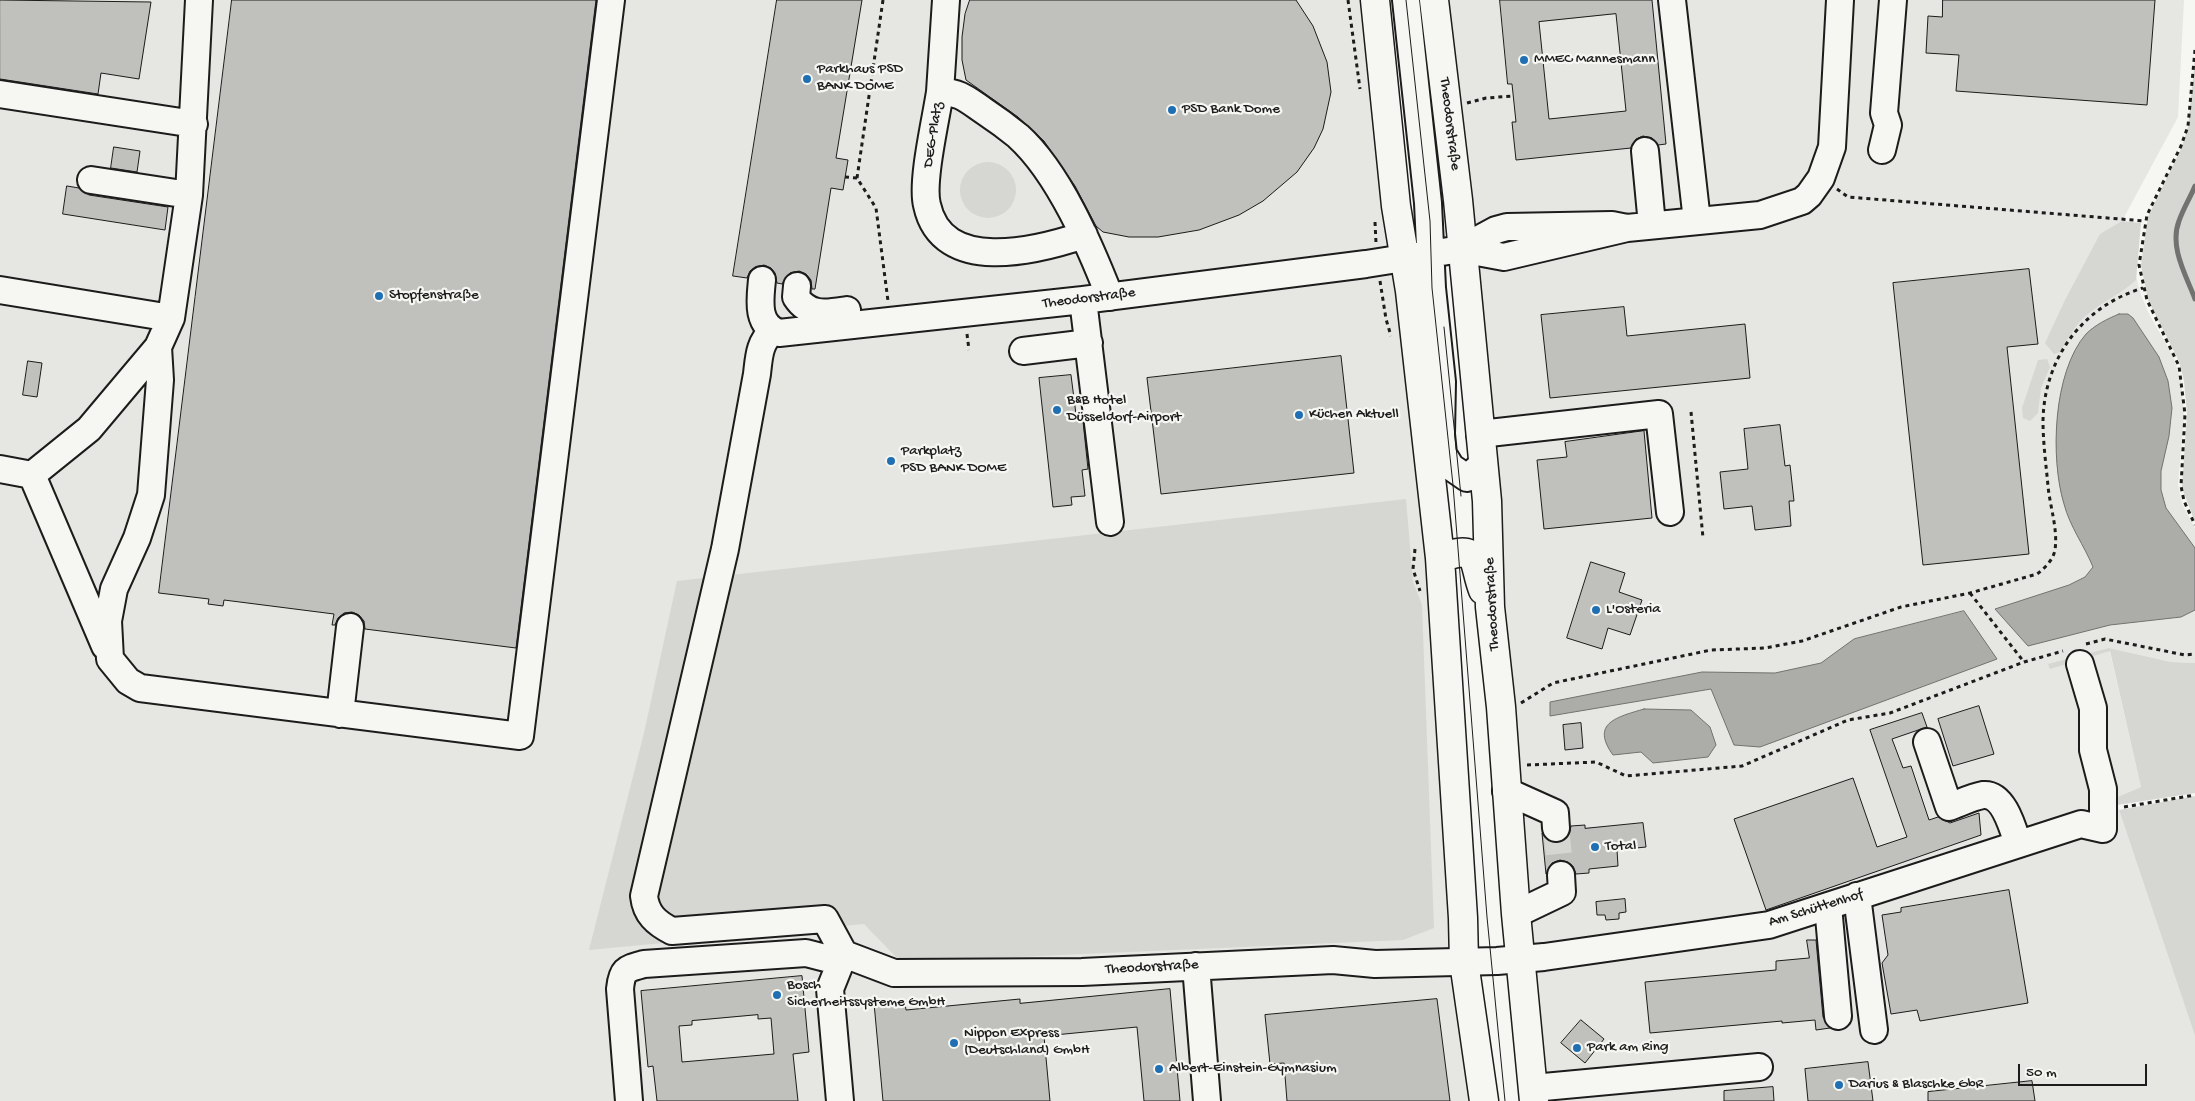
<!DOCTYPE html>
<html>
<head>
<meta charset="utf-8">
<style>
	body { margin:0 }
	#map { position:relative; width:2195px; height:1101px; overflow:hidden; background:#f6f6f2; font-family:"Gochi Hand",sans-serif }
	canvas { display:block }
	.scale { position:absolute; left:2018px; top:1064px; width:129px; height:22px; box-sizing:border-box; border:2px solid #1c1c1c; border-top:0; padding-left:6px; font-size:15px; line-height:18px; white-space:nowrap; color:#1c1c1c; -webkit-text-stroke:4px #f6f6f2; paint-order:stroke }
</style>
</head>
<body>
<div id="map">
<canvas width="2195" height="1101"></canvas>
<div class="scale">50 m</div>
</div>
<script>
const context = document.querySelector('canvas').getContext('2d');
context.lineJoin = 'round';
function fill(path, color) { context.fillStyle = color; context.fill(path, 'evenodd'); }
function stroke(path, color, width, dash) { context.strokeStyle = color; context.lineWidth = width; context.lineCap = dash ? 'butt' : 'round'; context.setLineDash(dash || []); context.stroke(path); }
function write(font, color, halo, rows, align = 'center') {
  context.font = font + ' "Gochi Hand",sans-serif'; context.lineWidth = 4.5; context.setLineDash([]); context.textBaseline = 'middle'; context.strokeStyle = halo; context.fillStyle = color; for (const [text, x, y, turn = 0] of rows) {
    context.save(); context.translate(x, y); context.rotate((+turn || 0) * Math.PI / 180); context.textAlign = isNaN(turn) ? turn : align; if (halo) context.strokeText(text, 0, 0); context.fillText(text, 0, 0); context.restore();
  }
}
const built = new Path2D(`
	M0,0h1375l53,538 47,563h-1475z
	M1444,0h740l-6,117 -56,104 19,74 8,19 24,42 8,25 3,35 -6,68 4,20 13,24v135l-24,-1 -62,-14 32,139 -26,11 80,238v65h-650l-7,-55 -25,-367 -48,-492z`);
const green = new Path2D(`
	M2195,59v463l-13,-34 5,-74 -3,-33 -5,-20 -31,-61 -7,-35 7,-48 34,-70 6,-20z
	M960 190a28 28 0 1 1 56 0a28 28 0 1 1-56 0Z
	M2122,221l19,2 -5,57c-15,14 -33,21 -48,34 -12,9 -20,25 -28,38l-6,2 -9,-11 20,-43 35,-66z
	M2047,359l3,8 -9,21 -3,25 -8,8 -7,-3 -1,-10 16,-48z
	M1406,499l7,83 9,23 12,323 -31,12 -502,22 -37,-38 -275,26 55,-217 33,-152z
	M2109,648l62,14 24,1v130l-78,12 -2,-7 26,-11 -31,-136 -60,18 -2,-5z
	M2195,796v240l-76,-226z`);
const water = new Path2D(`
	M2119,314h9l5,4 26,39 9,24 4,27 -3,28 -8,35v19l5,18 29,40v62l-14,7 -71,8 -82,21 -33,-37 74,-24 16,-8 8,-10c-9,-22 -23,-40 -29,-63 -14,-46 -11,-132 22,-170 9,-9 21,-15 33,-20z
	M1964,611l33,48 -237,88 -26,-2 -23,-56 -161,27v-14l152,-30 73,1 46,-10 33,-24z
	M1644,709l47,1 19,17 6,18 -8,12 -55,6 -12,-11 -28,3c-23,-32 4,-38 31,-46z`);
const stream = new Path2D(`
	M2195,186c-5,12 -12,23 -16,35 -10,26 7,54 16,78`);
const building = new Path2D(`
	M0,0l151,2 -12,77 -38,-6 -3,21 -98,-15z
	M232,0h364l-80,648 -151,-19 -1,-8 -5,-6 -7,-3 -8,1 -6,5 -3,7h-3l2,-11 -110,-14 -1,6 -15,-2 1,-5 -50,-6z
	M777,0h85l-26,158 12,2 -5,30 -12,-2 -16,101h-3l-1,-9 -5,-6 -7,-3 -9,2 -8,11 -5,-1 -2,-10 -4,-5 -7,-3 -9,2 -5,4 -3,7 -14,-2z
	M970,0h326l17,26 14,36 4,30 -8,37 -9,19 -17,24 -34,29 -24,14 -40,15 -41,7h-29l-26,-5 -7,-6 -21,-40 -31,-45 -26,-24 -52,-37 -4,-20v-23l3,-23z
	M1500,0h152l14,144 -8,1 -6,-7 -9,-2 -7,3 -5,9 -115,12 -4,-38h4l-4,-38h-4zM1616,14l10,97 -77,8 -10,-97z
	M1943,0h212l-8,105 -191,-14 3,-36 -33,-2 2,-37 14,1z
	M114,147l26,4 -3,21 -26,-4z
	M67,186l12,2 10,7 79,12 -3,23 -102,-16z
	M2029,269l9,75 -31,3 22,207 -106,11 -30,-282z
	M1624,307l3,29 118,-12 5,54 -200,20 -9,-83z
	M1341,356l13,117 -193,21 -14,-116z
	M28,361l14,2 -5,34 -14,-2z
	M1071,375l6,47 6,-1 5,48 -6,1 3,26 -14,1 1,8 -19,2 -14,-129z
	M1780,425l5,41 5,-1 4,36h-5l2,25 -36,4 -3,-24 -28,3 -4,-37 28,-3 -4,-40z
	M1644,431l8,87 -108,11 -7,-69 30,-3 -2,-15z
	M1591,562l34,11 -6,19 23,8 -12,35 -22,-7 -6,21 -35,-11z
	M1979,706l15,48 -41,12 -15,-47z
	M1922,713l5,14 -35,12 11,29 8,-2 18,54 9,-3 12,6 29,-10 2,22 -215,75 -32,-91 119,-41 24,69 30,-10 -37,-107z
	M1581,723l2,25 -18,2 -2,-25z
	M1643,823l3,24 -29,3 1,16 -29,3v4l-13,1 -3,-8 -5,-4 -8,-2 -8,3 -6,11 -4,-41 7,8 8,2 7,-2 5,-6 2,-9 14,-1v3z
	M2009,890l19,113 -108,18 -3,-11 -26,4 -9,-51 6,-8 -6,-40 19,-3v-4z
	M1625,899l1,13 -7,1v6l-13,1 -1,-5h-8l-1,-13z
	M1807,940h9l7,77 7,11 -14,2 -1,-10 -33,3v-2l-132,12 -5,-51 131,-12v-9l33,-3z
	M802,976l7,76 -16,2 5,47h-141l-4,-35 -5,1 -7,-76zM758,1015v4l13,-1 3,36 -92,8 -3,-36 13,-1v-4z
	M1170,989l10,112h-36l-7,-74 -93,9 6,65h-167l-9,-98h31l1,7 114,-11v4z
	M1437,999l13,102h-163l-3,-38 -14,1 -5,-49z
	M1581,1020l23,19 -19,24 -24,-20z
	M1868,1062l5,39h-65l-3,-32z
	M2032,1081l3,20h-107v-9z
	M1773,1087l1,14h-50v-10z`);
const minorTunnel = new Path2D(`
	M1556,828l5,47`);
const path = new Path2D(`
	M883,0l-26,178 19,30 12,93
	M1348,0l12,89
	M2195,50l-7,76 -7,20 -34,69 -8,50 8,35 32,66 6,48 -4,72 3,15 11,24
	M1467,103l19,-5 27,-2
	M845,177l12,1
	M1837,189l11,8 297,24
	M1375,222l1,21
	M1380,281l6,38 5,17
	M967,334l2,16
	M1691,412l12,126
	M1415,549l-2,20 7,22
	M1970,593l54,69
	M2086,644l19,-5 80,16 10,-1
	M1521,703l32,-20 158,-33 54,-2 37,-7 99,-34 69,-14 67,-19c8,-6 16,-14 18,-24 3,-21 -5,-43 -7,-64 -2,-22 -5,-43 -5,-65 1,-63 40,-115 100,-133
	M1527,765l69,-3 30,14 116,-10 106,-46 42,-7 134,-51 39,-11
	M2124,807l71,-12`);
const minor = new Path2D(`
	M199,0l-10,195 -18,123 -13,29 2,33 -9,115 -14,43 -23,51 -6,32 2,38 18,22 12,7 380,48 91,-736
	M1406,0l22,203 4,85 10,94 -1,52 2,20 8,13 16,11 16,-14
	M1672,0l25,221
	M940,92l6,-92
	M0,94l194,30
	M1882,150l6,-25 -4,-12 9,-113
	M1645,151l7,74
	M91,180l98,15
	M1084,235c-48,16 -142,40 -157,-30 -6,-23 9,-86 13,-113 19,-1 29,9 44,19 12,8 23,16 34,25 41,37 72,110 92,161
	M1461,249l43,8 123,-29 133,-13 42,-14 7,-6 12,-17 11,-31 8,-147
	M762,280c-2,20 -6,45 17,53l304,-33 283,-36 95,-15 35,-19 11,-3 105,-2 15,3
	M797,286l-1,11c13,20 31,16 51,13
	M0,290l171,28
	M1083,300l27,222
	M773,330c-14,13 -14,27 -16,44l-32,175 -81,347c2,18 12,27 28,35l153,-12 19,35 -14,35 10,112
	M1023,351l66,-8
	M1480,434l179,-20 11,98
	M0,469l32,6
	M105,646l-73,-171 57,-46 69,-82
	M340,714l10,-87
	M1927,742l22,65c11,-4 23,-10 34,-12 21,-2 30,34 35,49
	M1506,791l49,22 1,15
	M1857,896l17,134
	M1828,906l10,110
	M1516,914l46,-22 -1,-17
	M844,954l50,19 188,-1 251,-12 42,4 122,-3 47,-4 225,-32 312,-101 22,5v-40l-10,-39v-42l-13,-44
	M1196,966l11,135
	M1533,1088l226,-21
	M629,1101l-9,-112c2,-20 6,-20 24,-25l162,-11 35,9`);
const major = new Path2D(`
	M1375,0l21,206 14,85 30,267 23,360 1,44 20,139
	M1434,0l24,200 29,301 3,106 11,100 15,207 18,187
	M1440,558c41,-15 32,3 43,32`);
const tram = new Path2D(`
	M1406,0l24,221 2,67 21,197 34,432 18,184
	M1444,327l17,169`);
const markers = [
	[1524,60,5,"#1f6fb2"],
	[807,79,5,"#1f6fb2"],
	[1172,110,5,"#1f6fb2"],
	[379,296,5,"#1f6fb2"],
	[1057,410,5,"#1f6fb2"],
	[1299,415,5,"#1f6fb2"],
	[891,461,5,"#1f6fb2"],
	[1596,610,5,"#1f6fb2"],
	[1595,847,5,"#1f6fb2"],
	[777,995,5,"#1f6fb2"],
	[954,1043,5,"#1f6fb2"],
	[1577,1048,5,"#1f6fb2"],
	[1159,1069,5,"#1f6fb2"],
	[1839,1085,5,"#1f6fb2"]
];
const poiNames = [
	["MMEC Mannesmann",1534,60],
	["Parkhaus PSD",817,70],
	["BANK DOME",817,87],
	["PSD Bank Dome",1182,110],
	["Stopfenstraße",389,296],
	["B&B Hotel",1067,401],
	["Düsseldorf-Airport",1067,418],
	["Küchen Aktuell",1309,415],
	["Parkplatz",901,452],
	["PSD BANK DOME",901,469],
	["L'Osteria",1606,610],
	["Total",1605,847],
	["Bosch",787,986],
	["Sicherheitssysteme GmbH",787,1003],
	["Nippon Express",964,1034],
	["(Deutschland) GmbH",964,1051],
	["Park am Ring",1587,1048],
	["Albert-Einstein-Gymnasium",1169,1069],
	["Darius & Blaschke GbR",1849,1085]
];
const streetNames = [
	["Theodorstraße",1449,124,83],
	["DEG-Platz",934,135,-81],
	["Theodorstraße",1089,299,-7],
	["Theodorstraße",1493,604,-93],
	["Am Schüttenhof",1816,909,-17],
	["Theodorstraße",1152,968,-3]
];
fill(built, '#e6e6e2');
fill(green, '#d6d6d2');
fill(water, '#acaca9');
stroke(water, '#727271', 1);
stroke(stream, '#727271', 5);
fill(building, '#c0c0bd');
stroke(building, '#1c1c1c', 1);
stroke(minorTunnel, '#d5d5d2', 26, [26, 13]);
stroke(minor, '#1c1c1c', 30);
stroke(major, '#1c1c1c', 31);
stroke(path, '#1c1c1c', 3, [4, 4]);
stroke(minor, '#f6f6f2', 26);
stroke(major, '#f6f6f2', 28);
stroke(tram, '#1c1c1c', 1);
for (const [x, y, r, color] of markers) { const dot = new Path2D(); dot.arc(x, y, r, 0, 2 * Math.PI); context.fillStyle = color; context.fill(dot); stroke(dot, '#f6f6f2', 2); }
write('15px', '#1c1c1c', '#f6f6f2', poiNames, 'left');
write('15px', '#1c1c1c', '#f6f6f2', streetNames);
</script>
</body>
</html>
